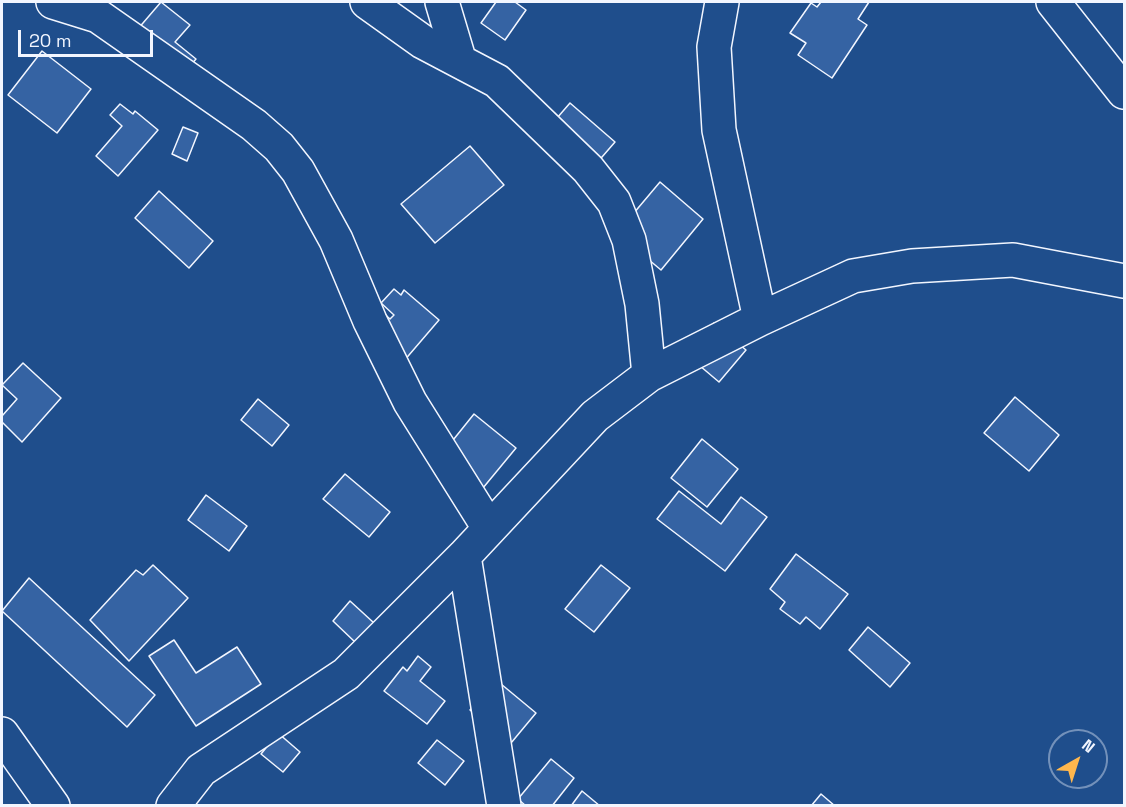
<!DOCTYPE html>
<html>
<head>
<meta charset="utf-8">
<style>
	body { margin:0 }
	#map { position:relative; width:1126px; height:807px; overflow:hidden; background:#1f4e8c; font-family:"Space Grotesk",sans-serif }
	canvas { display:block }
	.frame { position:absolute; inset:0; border:3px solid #f2f6ff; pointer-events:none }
	.north { position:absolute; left:1048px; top:729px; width:60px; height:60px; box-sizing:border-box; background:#1f4e8c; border:2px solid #7391ba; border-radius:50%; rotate:39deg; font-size:16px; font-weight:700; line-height:24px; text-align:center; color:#f2f6ff }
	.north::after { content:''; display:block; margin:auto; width:21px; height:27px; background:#ffb74d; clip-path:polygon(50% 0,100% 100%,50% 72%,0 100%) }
	.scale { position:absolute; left:18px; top:30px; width:135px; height:27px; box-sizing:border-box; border:3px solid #f2f6ff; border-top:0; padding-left:8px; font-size:18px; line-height:21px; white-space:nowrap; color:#f2f6ff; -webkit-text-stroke:4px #1f4e8c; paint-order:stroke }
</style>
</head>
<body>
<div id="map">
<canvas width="1126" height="807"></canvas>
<div class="frame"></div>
<div class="north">N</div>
<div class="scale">20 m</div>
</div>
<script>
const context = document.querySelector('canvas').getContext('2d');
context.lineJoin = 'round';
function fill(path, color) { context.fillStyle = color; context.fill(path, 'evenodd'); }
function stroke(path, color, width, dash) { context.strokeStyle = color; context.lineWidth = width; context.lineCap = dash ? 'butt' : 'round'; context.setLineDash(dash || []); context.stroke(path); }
const building = new Path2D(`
	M161,2l29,23 -15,17 21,17 -18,21 -41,-50z
	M496,2h19l11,8 -21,30 -24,-17z
	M821,2h48l-11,17 9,6 -35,53 -34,-23 8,-12 -16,-10 21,-30 6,4z
	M42,51l49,38 -34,44 -49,-38z
	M570,103l45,39 -26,30 -45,-39z
	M120,104l13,10 2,-3 23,19 -40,46 -22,-20 26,-30 -12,-11z
	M183,127l15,6 -11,28 -15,-7z
	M470,146l34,39 -69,58 -34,-39z
	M660,182l43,37 -42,51 -44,-37z
	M159,191l54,50 -24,27 -54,-50z
	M394,289l7,6 3,-5 35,30 -42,49 -19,-61 12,11 4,-4 -13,-12z
	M714,323l32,27 -27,32 -32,-27z
	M23,363l38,35 -39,44 -20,-20v-6l15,-17 -15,-14z
	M1015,397l44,38 -30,36 -45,-38z
	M258,399l31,26 -17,21 -31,-26z
	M474,414l42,34 -38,46 -41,-34z
	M702,439l36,30 -31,38 -36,-29z
	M345,474l45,38 -21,25 -46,-38z
	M679,491l42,33 20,-27 26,20 -42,54 -68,-52z
	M206,495l41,31 -18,25 -41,-31z
	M796,554l52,40 -28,35 -14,-12 -6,7 -20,-15 5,-7 -15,-13z
	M153,565l35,33 -59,63 -39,-41 46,-50 7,5z
	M601,565l29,23 -36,44 -29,-23z
	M29,578l126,117 -28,32 -125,-116z
	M350,601l24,22 -18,20 -23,-22z
	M868,627l42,36 -20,24 -41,-37z
	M174,640l22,33 41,-26 24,37 -65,42 -47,-70z
	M418,656l13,11 -11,14 25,20 -18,23 -43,-33 19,-24 4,4z
	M495,679l41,34 -25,30 -41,-33z
	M278,733l22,19 -17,20 -22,-18z
	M437,740l27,21 -19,24 -27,-22z
	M551,759l23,19 -22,28h-26l-8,-7z
	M582,791l18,15h-29z
	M821,794l14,12h-24z`);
const minor = new Path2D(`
	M53,2l45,14 156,109 25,22 19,24 38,69 34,81 40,81 79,126
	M367,2l56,40 74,39 91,88 26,33 15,38 13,64 7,71
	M442,2l17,57
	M722,2l-8,45 5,83 41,189
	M1053,2l71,90
	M464,556l40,250
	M2,734l51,72
	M173,806l28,-36 145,-96 118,-118 131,-140 54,-41 111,-56 93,-43 59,-10 101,-6 111,21`);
fill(building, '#3563a3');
stroke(building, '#f2f6ff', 1.5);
stroke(minor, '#f2f6ff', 36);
stroke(minor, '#1f4e8c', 33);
</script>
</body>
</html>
